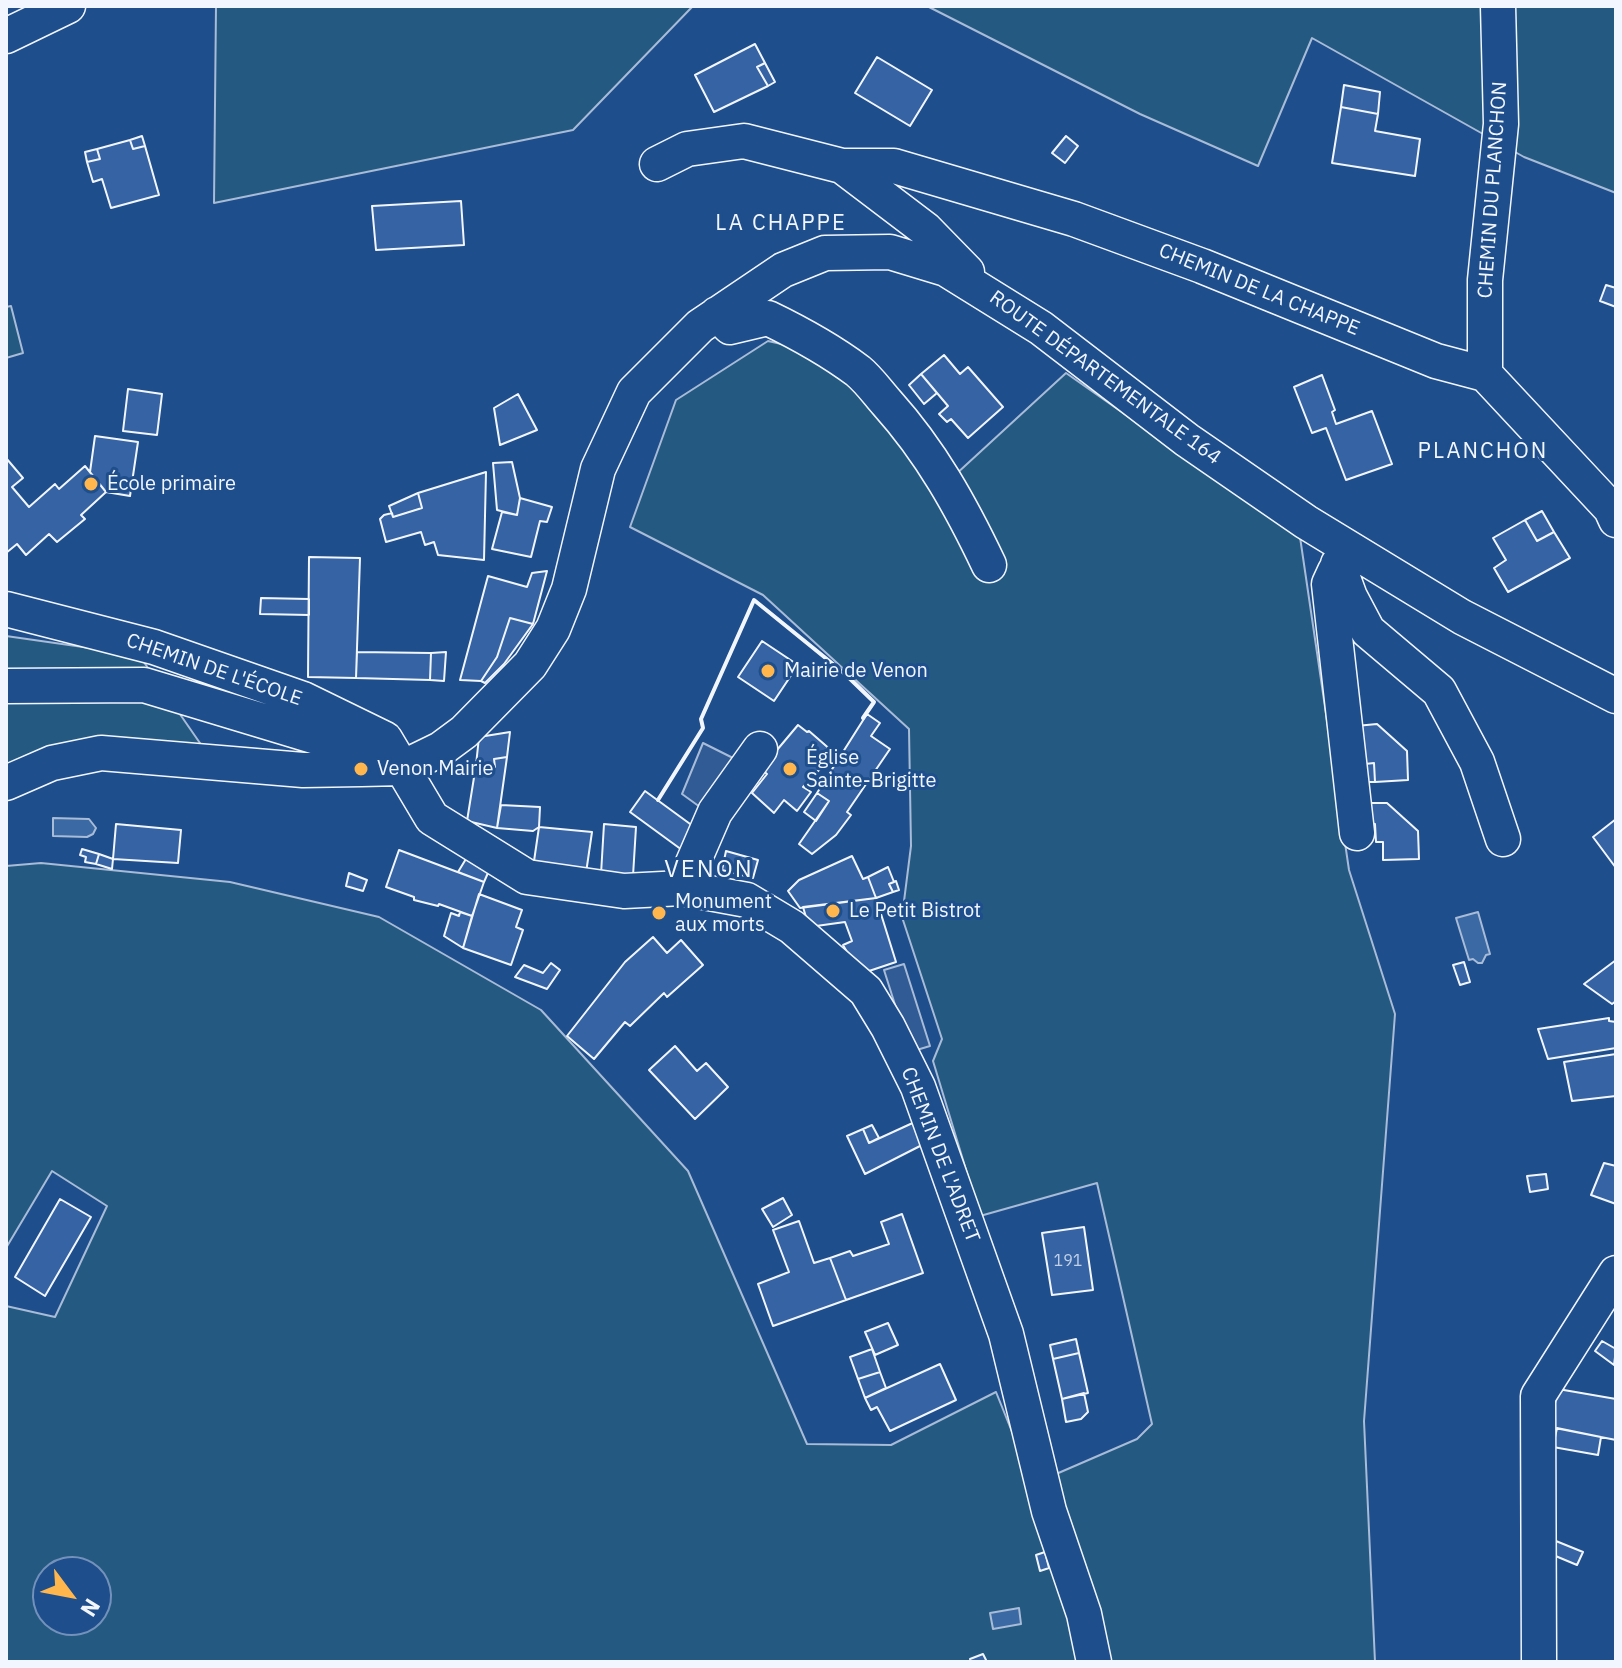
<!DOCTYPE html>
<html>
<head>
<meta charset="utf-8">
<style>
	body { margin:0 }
	#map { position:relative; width:1622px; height:1668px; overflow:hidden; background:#1f4e8c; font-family:"IBM Plex Sans",sans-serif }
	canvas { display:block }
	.frame { position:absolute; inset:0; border:8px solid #f2f6ff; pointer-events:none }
	.north { position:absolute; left:32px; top:1556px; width:80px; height:80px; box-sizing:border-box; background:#1f4e8c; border:2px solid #7391ba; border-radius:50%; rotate:122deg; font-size:22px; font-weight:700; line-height:32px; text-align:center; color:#f2f6ff }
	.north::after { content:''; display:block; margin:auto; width:28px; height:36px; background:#ffb74d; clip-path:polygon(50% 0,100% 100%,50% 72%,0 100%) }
</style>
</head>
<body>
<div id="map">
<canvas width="1622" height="1668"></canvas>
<div class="frame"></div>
<div class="north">N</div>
</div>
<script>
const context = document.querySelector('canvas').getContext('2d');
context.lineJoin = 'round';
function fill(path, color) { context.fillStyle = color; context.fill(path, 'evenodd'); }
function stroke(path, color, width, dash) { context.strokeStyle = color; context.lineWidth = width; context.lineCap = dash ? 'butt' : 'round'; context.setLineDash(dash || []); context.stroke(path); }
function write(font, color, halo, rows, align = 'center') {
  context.font = font + ' "IBM Plex Sans",sans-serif'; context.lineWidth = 6; context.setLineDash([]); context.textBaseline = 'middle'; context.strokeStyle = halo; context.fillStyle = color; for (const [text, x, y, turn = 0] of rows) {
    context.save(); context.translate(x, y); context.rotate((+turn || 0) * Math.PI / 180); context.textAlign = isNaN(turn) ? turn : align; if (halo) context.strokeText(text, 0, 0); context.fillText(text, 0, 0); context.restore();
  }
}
const green = new Path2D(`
	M216,6h477l-120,124 -359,73z
	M927,6h689v187l-92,-36 -212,-119 -54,128 -118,-52z
	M11,306l12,47 -17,5v-51z
	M768,341l40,9 59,44 75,93 124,-114 234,164 49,333 46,144 -31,407 11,241h-1369v-356l49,11 52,-111 -55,-35 -46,77v-382l35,-3 189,19 149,35 162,93 147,161 119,273 84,1 105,-53 37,92 104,-45 15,-15 -55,-241 -117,33 -47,-155 9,-22 -40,-122 9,-71 -2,-117 -146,-134 -133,-68 46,-127zM48,1572h48v48h-48z
	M6,636l133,19 63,91 -196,26z`);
const parking = new Path2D(`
	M703,743l54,27 -39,50 -36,-26z
	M904,964l26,82 -20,6 -26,-82z`);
const water = new Path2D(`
	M53,818l36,1 7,9 -3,6 -6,3 -34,-1z
	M1478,912l12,42 -4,1 -4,8h-4l-5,-4 -4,1 -13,-42z
	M1019,1608l2,16 -28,5 -3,-16z`);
const building = new Path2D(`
	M755,44l10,19 -8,4 11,19 -54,26 -19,-37z
	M877,57l55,33 -22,36 -55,-33z
	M765,63l10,19 -7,4 -11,-19z
	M1344,85l36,7 -2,22 -37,-7z
	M1341,107l37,7 -3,17 45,8 -5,37 -83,-13z
	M142,136l3,10 -12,3 -3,-9z
	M1066,136l12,10 -13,17 -13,-10z
	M130,140l3,9 12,-3 14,49 -48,13 -9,-29 -9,3 -6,-20 13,-3 -3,-10z
	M97,149l3,10 -13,3 -2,-10z
	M461,201l3,44 -88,5 -4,-44z
	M1606,285l10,3v19l-16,-6z
	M944,355l16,19 8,-7 35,40 -35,31 -17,-19 -4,3 -8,-8 9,-8 -27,-32z
	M921,374l16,19 -13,11 -15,-19z
	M1322,375l13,35 -3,2 4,12 36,-13 20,53 -46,16 -20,-52 -14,5 -18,-46z
	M128,389l34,5 -5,41 -34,-4z
	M518,394l19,36 -37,15 -6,-37z
	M95,436l43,6 -8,54 -24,-4 -16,-20z
	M6,458l17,20 -11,9 17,20 26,-23 4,5 26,-23 21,26 -25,23 4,4 -28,23 -8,-8 -23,21 -9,-11 -11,9z
	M512,462l8,36 -3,17 -20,-5 -4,-47z
	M486,472l-2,88 -46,-5 -4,-13 -9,3 -4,-13 -35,10 -6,-23 4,-4 8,-2 1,4 29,-9 -4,-15z
	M418,493l4,15 -29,9 -4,-11z
	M520,498l32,9 -5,15 -7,-1 -9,36 -39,-8 10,-37 15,3z
	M1542,511l12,21 -17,9 -12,-21z
	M1525,520l12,21 17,-9 16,26 -62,34 -14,-24 12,-8 -13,-22z
	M309,557l51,1 -4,120 -48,-1z
	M547,571l-14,53 -23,-6 -13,39 -16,24 -21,-1 28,-104 39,11 5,-14z
	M261,598l48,1v16l-49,-1z
	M510,618l23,6 -29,40 -19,19 -4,-2 16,-24z
	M762,641l36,24 -24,36 -36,-24z
	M357,652l74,1 -1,27 -74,-2z
	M446,652l-2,29 -14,-1 1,-27z
	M867,714l13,9 -9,13 19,13 -43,63 4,3 -15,20 -24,19 -13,-10 30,-43 -12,-8z
	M1377,724l30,27 1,29 -33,2 -1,-19 -9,1 -9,-38z
	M798,725l9,7 2,-1 23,20 -13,16 1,2 -17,18 8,5 -14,19 -13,-11 -10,13 -22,-20 15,-19 -6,-5z
	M510,732l-3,25 -13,2 1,8 -19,-2 3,-28z
	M507,757l-10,71 -30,-7 9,-56 19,2 -1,-8z
	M1374,763l1,19h-10v-18z
	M645,791l52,38 -15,21 -52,-38z
	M817,793l12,8 -13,20 -12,-9z
	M1367,803h20l31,28 1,28 -36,1v-18h-7l-1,-18 -7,-1z
	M501,805l39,2 -1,20 -6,4 -36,-3z
	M1616,819v49l-23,-31z
	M116,824l65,6 -3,33 -65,-4z
	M604,824l32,3 -3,49 -32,-2z
	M539,827l53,5 -6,41 -53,-5z
	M82,849l17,5 -3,10 -11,-2 1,-5 -6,-2z
	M399,850l85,32 -12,34 -33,-12 -1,2 -24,-6v-3l-28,-10z
	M726,851l32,9 -5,18 -31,-8z
	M99,854l14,5 -1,10 -16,-5z
	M469,854l22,12 -7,16 -26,-10z
	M852,856l11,23 5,-2 8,21 -76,10 -12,-17 11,-11z
	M888,867l6,15 -5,2 4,8 -17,6 -8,-21z
	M349,873l18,7 -4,11 -17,-5z
	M896,881l3,9 -6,2 -4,-8z
	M479,894l43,16 -6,17 7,3 -12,35 -48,-17z
	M876,898l20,64 -33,11 -8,-7 -12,-21 9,-4 -7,-19 -36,5 -6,-20z
	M460,912l12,4 -9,32 -19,-12 7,-23 8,3z
	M653,937l14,16 14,-13 22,25 -36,32 -3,-4 -34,33 -5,-4 -31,37 -27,-23 58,-74z
	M1616,960v41l-4,3 -28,-20z
	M1464,962l6,20 -10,3 -7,-20z
	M551,963l9,7 -13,19 -32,-12 9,-12 19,8z
	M1609,1018v3l7,1v26l-68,11 -10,-30z
	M675,1046l22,25 9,-8 22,24 -33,32 -46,-49z
	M1616,1054v42l-44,5 -8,-39z
	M917,1121l7,23 -59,30 -18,-38 16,-7 6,14z
	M872,1125l7,13 -10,5 -6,-14z
	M1604,1163l12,3v38l-25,-9z
	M1546,1174l2,15 -18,3 -3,-16z
	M783,1198l9,17 -19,12 -11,-18z
	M60,1199l31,18 -46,79 -30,-19z
	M902,1214l21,59 -77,27 -16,-42 20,-7 3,5 36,-12 -8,-22z
	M799,1221l15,42 16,-5 16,42 -73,26 -15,-42 31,-12 -16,-42z
	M1084,1227l9,63 -41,5 -10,-62z
	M888,1323l10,22 -23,10 -10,-23z
	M1076,1339l3,14 -26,6 -3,-14z
	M1602,1341l14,8 -2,16 -19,-14z
	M872,1349l8,23 -22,7 -8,-22z
	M1079,1353l9,40 -26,6 -9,-40z
	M940,1364l16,36 -66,31 -13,-24 -6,3 -6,-12z
	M880,1372l6,16 -21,10 -7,-19z
	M1558,1389l58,10v41l-66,-13z
	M1084,1393l4,19 -7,7 -15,3 -4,-23z
	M1557,1428l44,9 -3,18 -45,-8z
	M1551,1539l32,13 -6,13 -31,-13z
	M1045,1552l4,16 -9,3 -4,-16z
	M983,1654l4,8h-16l-1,-3z`);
const minor = new Path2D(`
	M6,36l62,-30
	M657,164l30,-15 57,-8 98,25 83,63 42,43
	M842,166h52l180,53 128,47 234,95 49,13 126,135 5,11
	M717,314l13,13 38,-9c31,15 62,32 90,53 11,9 20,22 29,32 44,49 74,103 102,162
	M1485,374v-94l16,-156 -3,-118
	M1338,564l12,33 18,34 71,60 38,71 26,77
	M1335,571l-6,13 28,249
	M6,609l148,38 149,52 82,40 47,79 95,59 97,14 58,-3 65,12 45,27 74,64 22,36 30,60 88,247 43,177 35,103 10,48
	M6,686l138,-1 179,54h53
	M6,783l46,-20 49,-10 202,17 58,-1 41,-1 39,-19 23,-17 66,-67 23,-36 16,-40 29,-120 36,-77 66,-66 83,-56 42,-17 65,-1 56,17 95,59 146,112 119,82 156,95 154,79
	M682,888l33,-76 45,-63
	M1539,1662l-1,-266 78,-123`);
const wall = new Path2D(`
	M658,800l45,-72 -2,-9 53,-119 90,73 30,29 -11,16`);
const markers = [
	[91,484,8,"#ffb74d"],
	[768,671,8,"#ffb74d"],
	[361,769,8,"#ffb74d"],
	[790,769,8,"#ffb74d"],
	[833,911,8,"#ffb74d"],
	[659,913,8,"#ffb74d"]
];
const numberNames = [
	["191",1068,1261]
];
const streetNames = [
	["CHEMIN DU PLANCHON",1493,190,-86],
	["CHEMIN DE LA CHAPPE",1259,290,22],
	["ROUTE DÉPARTEMENTALE 164",1105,378,36],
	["CHEMIN DE L'ÉCOLE",214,670,19],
	["CHEMIN DE L'ADRET",940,1155,69]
];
const poiNames = [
	["École primaire",107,484],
	["Mairie de Venon",784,671],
	["Église",806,758],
	["Sainte-Brigitte",806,781],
	["Venon Mairie",377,769],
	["Monument",675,902],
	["aux morts",675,925],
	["Le Petit Bistrot",849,911]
];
const neighbourhoodNames = [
	["LA CHAPPE",781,224],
	["PLANCHON",1483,452]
];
const quarterNames = [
	["VENON",709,870]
];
fill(green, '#245a82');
stroke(green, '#a8bbd7', 2);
fill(parking, '#305b95');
stroke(parking, '#a8bbd7', 2);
fill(water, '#3b69a3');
stroke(water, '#a8bbd7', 2);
fill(building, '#3563a3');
stroke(building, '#f2f6ff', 2);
stroke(minor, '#f2f6ff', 37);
stroke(minor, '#1f4e8c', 34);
stroke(wall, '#f2f6ff', 4);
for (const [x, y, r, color] of markers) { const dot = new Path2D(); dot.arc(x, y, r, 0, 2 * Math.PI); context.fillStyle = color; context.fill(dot); stroke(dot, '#1f4e8c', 3); }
write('16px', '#c3d1e8', null, numberNames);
write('20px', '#f2f6ff', '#1f4e8c', streetNames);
write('20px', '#f2f6ff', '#1f4e8c', poiNames, 'left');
context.letterSpacing = '2px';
write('22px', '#f2f6ff', '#1f4e8c', neighbourhoodNames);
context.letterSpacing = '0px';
context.letterSpacing = '2px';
write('24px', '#f2f6ff', '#1f4e8c', quarterNames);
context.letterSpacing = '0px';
</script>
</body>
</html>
